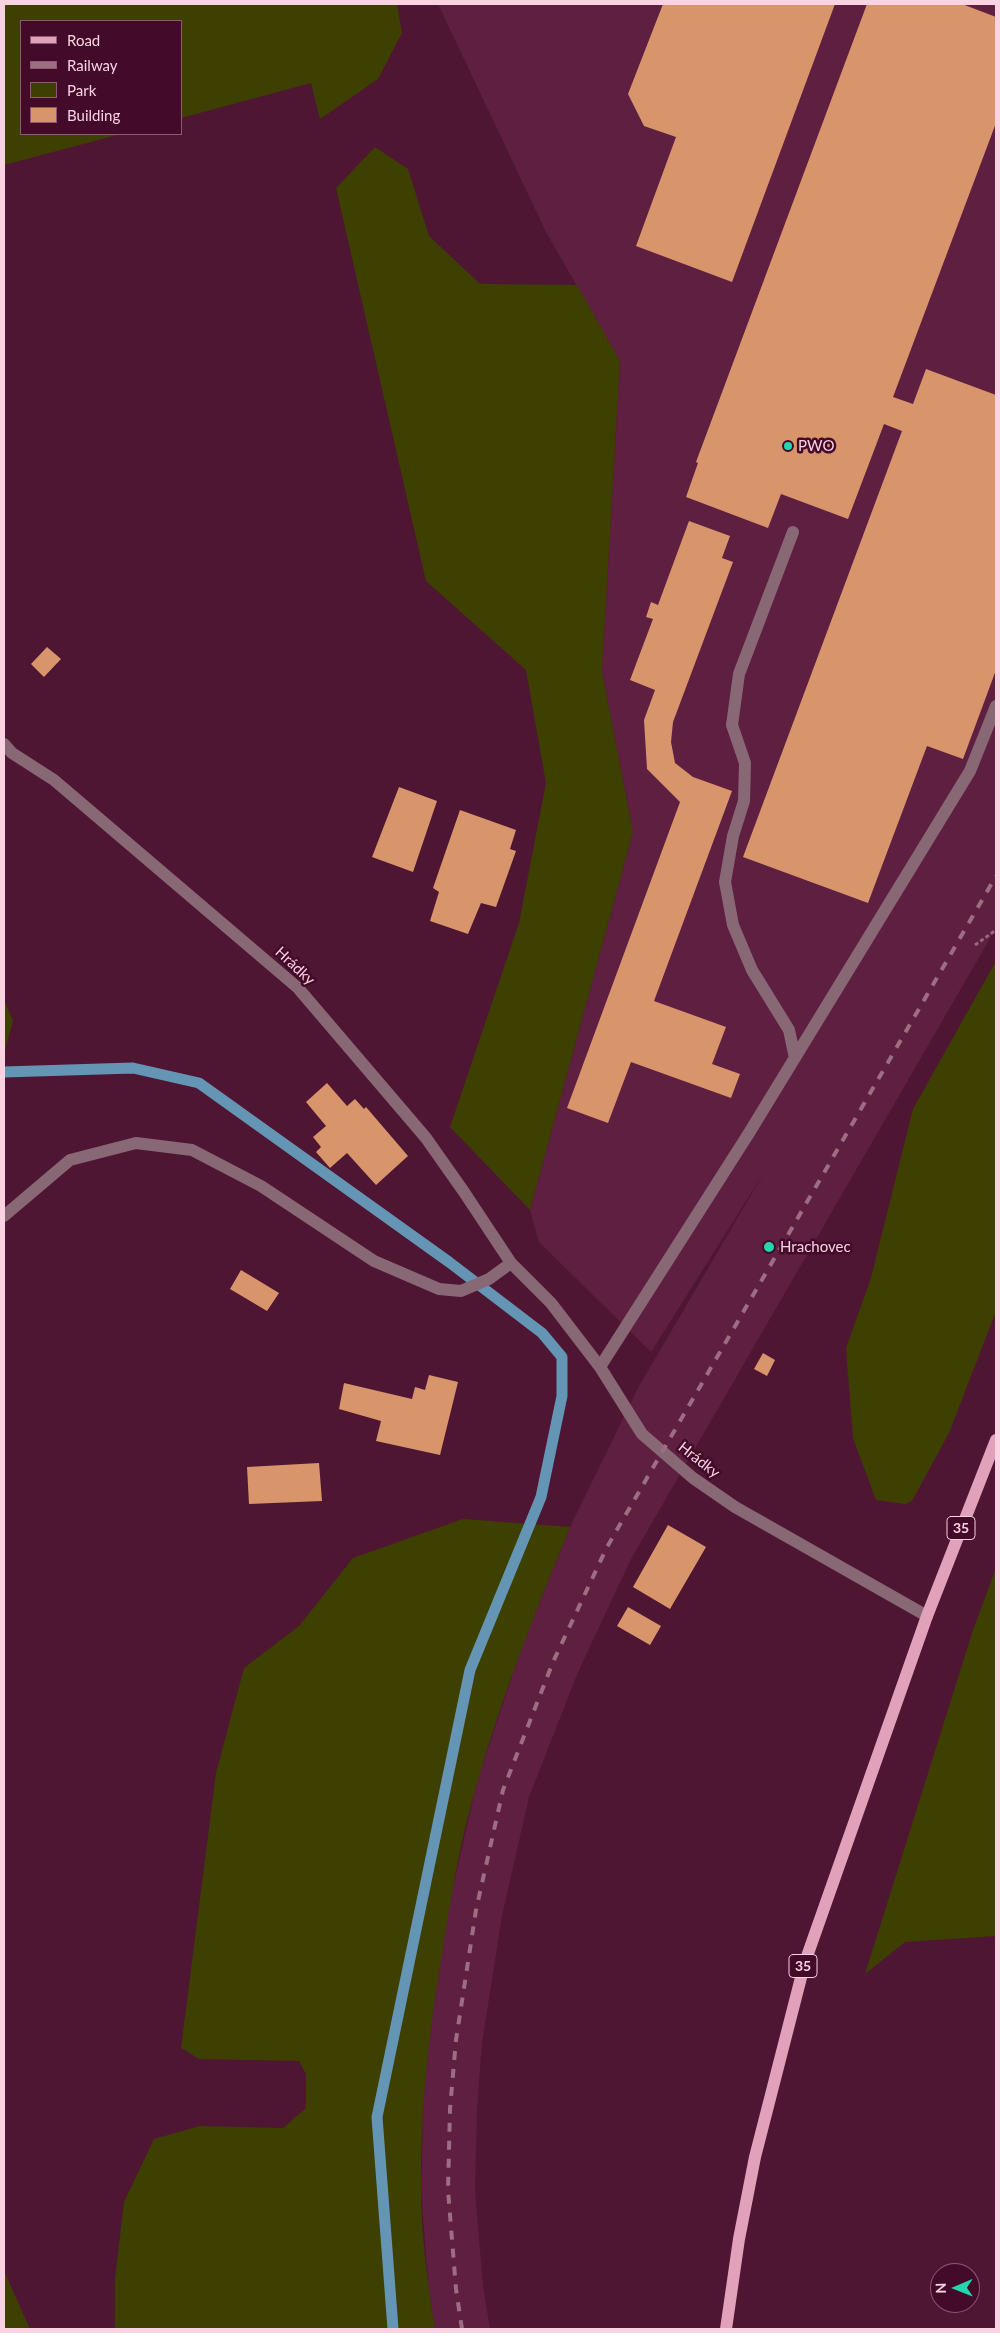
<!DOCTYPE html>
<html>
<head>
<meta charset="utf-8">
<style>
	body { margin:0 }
	#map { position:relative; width:1000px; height:2333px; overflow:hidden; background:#4f1633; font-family:Lato,sans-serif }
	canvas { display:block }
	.frame { position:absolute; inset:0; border:5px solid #f9d3e1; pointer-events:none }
	.legend { position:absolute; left:20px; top:20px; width:162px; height:115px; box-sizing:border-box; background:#430a29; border:1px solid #8c5a73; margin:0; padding:6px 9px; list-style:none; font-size:15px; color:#f9d3e1 }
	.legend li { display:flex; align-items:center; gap:10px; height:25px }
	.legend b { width:25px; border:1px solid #8c5a73 }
	.north { position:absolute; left:930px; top:2263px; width:50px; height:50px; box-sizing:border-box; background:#430a29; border:1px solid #8c5a73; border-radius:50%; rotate:269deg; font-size:14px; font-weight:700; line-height:20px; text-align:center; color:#f9d3e1 }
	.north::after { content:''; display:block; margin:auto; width:18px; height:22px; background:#24d5af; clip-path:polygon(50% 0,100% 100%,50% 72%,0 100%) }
</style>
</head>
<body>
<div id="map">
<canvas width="1000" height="2333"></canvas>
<div class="frame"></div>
<ul class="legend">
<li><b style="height:6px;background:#e2a1bb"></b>Road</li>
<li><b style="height:6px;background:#9d6d83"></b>Railway</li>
<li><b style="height:14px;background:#3d4000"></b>Park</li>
<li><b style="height:14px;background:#d8956b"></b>Building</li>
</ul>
<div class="north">N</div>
</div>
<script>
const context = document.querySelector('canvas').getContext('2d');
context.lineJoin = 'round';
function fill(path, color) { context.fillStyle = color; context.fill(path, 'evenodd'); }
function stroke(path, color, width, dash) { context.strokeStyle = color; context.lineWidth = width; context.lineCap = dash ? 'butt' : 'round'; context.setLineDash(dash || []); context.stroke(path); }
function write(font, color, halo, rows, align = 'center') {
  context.font = font + ' Lato,sans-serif'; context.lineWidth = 5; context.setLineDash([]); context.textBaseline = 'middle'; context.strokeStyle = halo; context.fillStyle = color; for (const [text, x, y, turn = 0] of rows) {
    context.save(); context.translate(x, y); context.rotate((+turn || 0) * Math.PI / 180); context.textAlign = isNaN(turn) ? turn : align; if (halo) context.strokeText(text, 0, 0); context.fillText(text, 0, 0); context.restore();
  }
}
const built = new Path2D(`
	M438,4h558v924l-365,631 -53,113 -49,125 -27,119 -20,127 -5,67 -2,80 8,96 7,43h-55l-6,-36 -8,-102 2,-84 6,-70 20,-132 28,-124 46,-138 47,-116 68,-139 127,-217 -114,181 -112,-110 -9,-32 103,-378 -31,-161 18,-310 -74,-129z`);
const green = new Path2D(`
	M4,4h393l5,29 -24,46 -58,40 -9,-36 -130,35v-97h-160v113h100l-117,31z
	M375,147l33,22 21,67 51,48 97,1 43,76 -18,310 31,161 -103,378 -80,-83 69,-204 27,-140 -20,-113 -100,-89 -90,-393z
	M996,961v350l-47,122 -37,68 -7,3 -29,-4 -23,-62 -7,-90 25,-70 42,-169z
	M4,1000l9,21 -9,32z
	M463,1519l107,8c-34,83 -67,166 -92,253 -17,56 -27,116 -36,174 -13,78 -22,156 -21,235 0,46 7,95 14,140h-320v-50l9,-77 30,-63 46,-13 83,2 23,-20v-34l-7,-13 -100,-2 -18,-11 35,-275 28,-105 55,-42 54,-68z
	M996,1568v368l-91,6 -40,32 108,-344z
	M4,2254v17l26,58h-26z`);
const stream = new Path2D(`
	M4,1072l129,-4 66,15 250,179 93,71 20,24v39l-21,101 -71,173 -93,447 16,212`);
const building = new Path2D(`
	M663,4h172l-103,278 -96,-36 40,-109 -32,-11 -16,-32z
	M867,4h95l34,13v106l-103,274 20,7 13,-35 70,26v275l-33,89 -36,-13 -59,157 -125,-46 159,-426 -18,-7 -36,95 -67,-25 -13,34 -82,-31 12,-34 -2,-1z
	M689,521l41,15 -8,22 11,4 -60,160 -2,20 4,21 18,14 39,14 -78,210 72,26 -14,37 28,10 -9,24 -100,-36 -23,61 -41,-15 113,-306 -33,-33 -3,-49 11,-30 -25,-10 23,-61 -7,-2 5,-15 7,3z
	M47,647l14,12 -17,18 -13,-13z
	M399,787l38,14 -24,71 -41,-15z
	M460,810l56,20 -6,19 6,2 -20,56 -15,-4 -13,31 -38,-13 9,-29 -6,-4z
	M327,1083l20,23 8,-7 9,10 2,-2 42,49 -32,29 -29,-32 -17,15 -14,-16 5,-5 -8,-10 13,-11 -20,-24z
	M241,1270l38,23 -12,18 -37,-22z
	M763,1353l12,7 -8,16 -13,-7z
	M429,1375l29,7 -18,73 -64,-14 5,-20 -42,-12 5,-26 68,16 3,-12 10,3z
	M319,1463l3,38 -73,3 -2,-37z
	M668,1525l38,22 -36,62 -37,-22z
	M628,1607l33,19 -11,19 -33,-19z`);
const path = new Path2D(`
	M975,945l21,-15`);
const minor = new Path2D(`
	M793,532l-54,142 -7,51 13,38 -1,38 -11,35 -8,46 8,43 19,45 37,60 6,28
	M4,744l8,9 42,27 244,208 128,150 38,54 47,71 40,40 49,64 42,67 51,44 42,29 192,109
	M4,1216l66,-56 66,-17 56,7 69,36 113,75 65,28 22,2 28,-12 22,-16
	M600,1367l149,-234 221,-362 26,-65`);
const major = new Path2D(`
	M726,2329l13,-90 16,-82 50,-195 122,-346 69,-176`);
const rail = new Path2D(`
	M462,2329l-6,-40 -8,-99 2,-81 6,-69 20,-130 27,-120 50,-128 54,-115 389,-671`);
const markers = [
	[788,446,5,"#24d5af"],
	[769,1247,6,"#24d5af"]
];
const shields = [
	[961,1528,28],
	[803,1966,28]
];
const shieldNames = [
	["35",961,1528],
	["35",803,1966]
];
const poiNames = [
	["PWO",798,446],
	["Hrachovec",780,1247]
];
const streetNames = [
	["Hrádky",295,966,43],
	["Hrádky",699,1460,38]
];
fill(built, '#5f1f40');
fill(green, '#3d4000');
stroke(stream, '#6595b5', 11);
fill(building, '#d8956b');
stroke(path, '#97667c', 3, [4, 2.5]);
stroke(minor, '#886875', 12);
stroke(major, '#e2a1bb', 12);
stroke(rail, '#9d6d83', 4, [9, 9]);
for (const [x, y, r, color] of markers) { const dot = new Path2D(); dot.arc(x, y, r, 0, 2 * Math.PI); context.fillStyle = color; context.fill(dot); stroke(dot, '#430a29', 2); }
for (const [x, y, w] of shields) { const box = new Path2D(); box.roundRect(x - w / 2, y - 11.5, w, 23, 4); context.fillStyle = '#430a29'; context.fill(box); stroke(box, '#f9d3e1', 1); }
write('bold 14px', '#f9d3e1', null, shieldNames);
write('15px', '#f9d3e1', '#430a29', poiNames, 'left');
write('15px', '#f9d3e1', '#430a29', streetNames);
</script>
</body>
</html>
